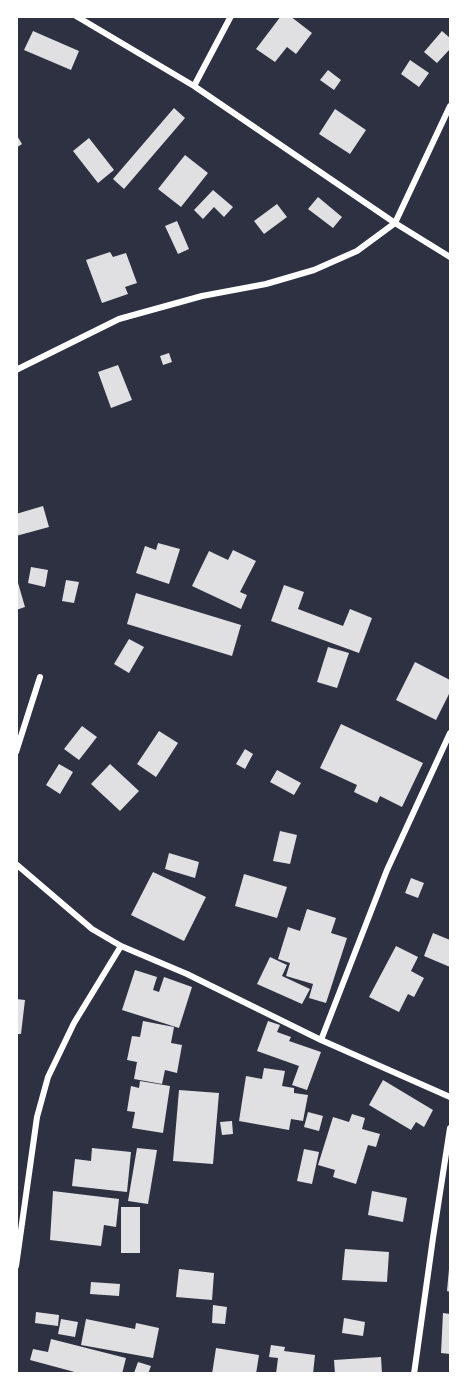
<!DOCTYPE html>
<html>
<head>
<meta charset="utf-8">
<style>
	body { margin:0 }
	#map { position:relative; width:467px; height:1390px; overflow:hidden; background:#2d3142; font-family:Manrope,sans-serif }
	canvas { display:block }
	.frame { position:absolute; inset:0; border:18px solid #fff; pointer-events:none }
</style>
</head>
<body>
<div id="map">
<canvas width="467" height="1390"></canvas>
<div class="frame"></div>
</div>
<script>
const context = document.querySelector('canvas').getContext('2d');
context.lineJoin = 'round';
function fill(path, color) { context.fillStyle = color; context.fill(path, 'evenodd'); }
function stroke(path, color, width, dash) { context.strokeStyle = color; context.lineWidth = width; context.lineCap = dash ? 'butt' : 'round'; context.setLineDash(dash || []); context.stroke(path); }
const building = new Path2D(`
	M281,16h9l22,17 -16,21 -9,-7 -12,15 -19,-13z
	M33,31l46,20 -8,19 -47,-20z
	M442,31l8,7v11l-13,14 -13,-11z
	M410,60l19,13 -10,14 -18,-13z
	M328,70l13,10 -7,10 -14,-10z
	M174,108l11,10 -61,71 -11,-10z
	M335,109l31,21 -16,24 -31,-20z
	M16,134l6,10 -6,4z
	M89,138l25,32 -16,13 -25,-32z
	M185,155l23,18 -27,34 -23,-18z
	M213,190l20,17 -9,10 -10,-10 -11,12 -9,-9z
	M318,197l24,20 -9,11 -25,-19z
	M277,204l10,13 -23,17 -10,-13z
	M177,221l12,28 -11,5 -13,-28z
	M110,252l3,5 13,-4 11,30 -12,4 3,7 -26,9 -16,-43z
	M169,353l3,9 -9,3 -3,-9z
	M118,365l14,35 -21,8 -13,-36z
	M43,506l6,21 -33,9v-22z
	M158,543l22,6 -11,35 -33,-11 9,-27 11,4z
	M233,550l23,11 -16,31 7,3 -6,14 -49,-23 17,-35 19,9z
	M31,567l17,3 -3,17 -17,-4z
	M16,576l9,31 -9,3z
	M66,580l13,2 -5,21 -12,-2z
	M284,585l20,7 -6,17 45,17 7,-17 22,9 -13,35 -88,-32z
	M136,593l105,32 -9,31 -105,-32z
	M129,639l15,8 -15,26 -15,-9z
	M328,647l21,6 -12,35 -20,-6z
	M415,662l35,18v12l-14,28 -40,-20z
	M341,724l82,39 -21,44 -22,-11 -3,7 -23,-11 3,-7 -37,-17z
	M82,726l15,11 -18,23 -15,-11z
	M159,731l19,12 -22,34 -19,-13z
	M245,749l8,5 -8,15 -9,-5z
	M59,764l14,8 -13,22 -14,-9z
	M110,764l29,27 -19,20 -29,-27z
	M277,770l24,13 -7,12 -24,-13z
	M280,831l17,4 -7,29 -17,-3z
	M169,853l30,9 -4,16 -30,-9z
	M153,872l53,25 -22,44 -53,-26z
	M244,874l43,13 -10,31 -42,-12z
	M411,878l13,5 -6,15 -13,-5z
	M307,909l29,9 -5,15 16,5 -21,65 -17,-5 4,-14 -27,-8 4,-13 -12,-4 10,-32 12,4z
	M433,933l17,7v27l-26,-11z
	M396,946l22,11 -7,14 13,7 -10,19 -6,-3 -9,18 -30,-15z
	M270,957l17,8 -5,11 28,13 -8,15 -45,-20z
	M135,970l22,7 -4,13 6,2 5,-15 28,10 -13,41 -57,-18z
	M16,999l9,1 -4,34h-5z
	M143,1021l31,6 -3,16 11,2 -5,28 -12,-3 -3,14 -28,-5 3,-17 -10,-2 5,-24 8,1z
	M268,1021l12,4 -3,7 14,5 -2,4 32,11 -14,38 -15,-5 7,-19 -42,-15z
	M264,1068l21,3 -3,15 12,2v5l14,2 -5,26 -12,-2 -2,11 -50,-9 7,-45 16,3z
	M383,1080l50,30 -9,17 -8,-5 -5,8 -42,-25z
	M140,1081l30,5 -7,47 -31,-5 3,-16 -8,-1 4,-25 8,2z
	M179,1090l40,3 -6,71 -40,-3z
	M308,1112l15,4 -4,15 -15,-4z
	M352,1114l13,4 -3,11 18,5 -4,13 -8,-2 -12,39 -23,-7 2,-7 -17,-5 15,-48 16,5z
	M232,1121l1,13 -11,1 -2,-13z
	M92,1148l39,4 -4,40 -55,-6 3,-27 16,2z
	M137,1148l20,2 -9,54 -20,-3z
	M304,1149l15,3 -7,32 -15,-3z
	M53,1191l66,8 -3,28 -12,-2 -3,21 -51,-6z
	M372,1191l35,7 -4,24 -35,-7z
	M121,1207h19v46h-19z
	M345,1249l44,3 -2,30 -45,-2z
	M179,1269l35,4 -2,27 -36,-3z
	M449,1269h1v23l-3,-1z
	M91,1282l29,2 -1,12 -29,-2z
	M213,1305l14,2 -2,17 -13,-1z
	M36,1312l23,3 -1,11 -23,-3z
	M443,1313l7,1v40l-9,-1z
	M344,1318l21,4 -2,14 -21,-3z
	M61,1319l17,3 -3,15 -17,-3z
	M86,1319l49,10 1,-6 23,5 -6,30 -72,-13z
	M51,1339l75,19 -4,16h-40l-52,-14 3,-11 15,3z
	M271,1345l14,2 -1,4 31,4 -2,19h-37l2,-16 -9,-1z
	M216,1348l43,7 -3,19h-44z
	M381,1357l1,17h-47l-1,-14z
	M138,1362l13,4 -3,8 -14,-1z`);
const minor = new Path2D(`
	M76,16l118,70 201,137 55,34
	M194,86l37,-70
	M16,370l103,-51 83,-23 64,-12 48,-14 43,-19 38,-28 55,-117
	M16,752l24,-75
	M16,864l76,65 29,17 66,28 134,66 129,57
	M321,1040l66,-170 63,-137
	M16,1266l21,-149 11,-40 26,-54 47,-77
	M414,1374l19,-136 17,-110`);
fill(building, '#e0e0e3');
stroke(minor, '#fff', 6);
</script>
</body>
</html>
